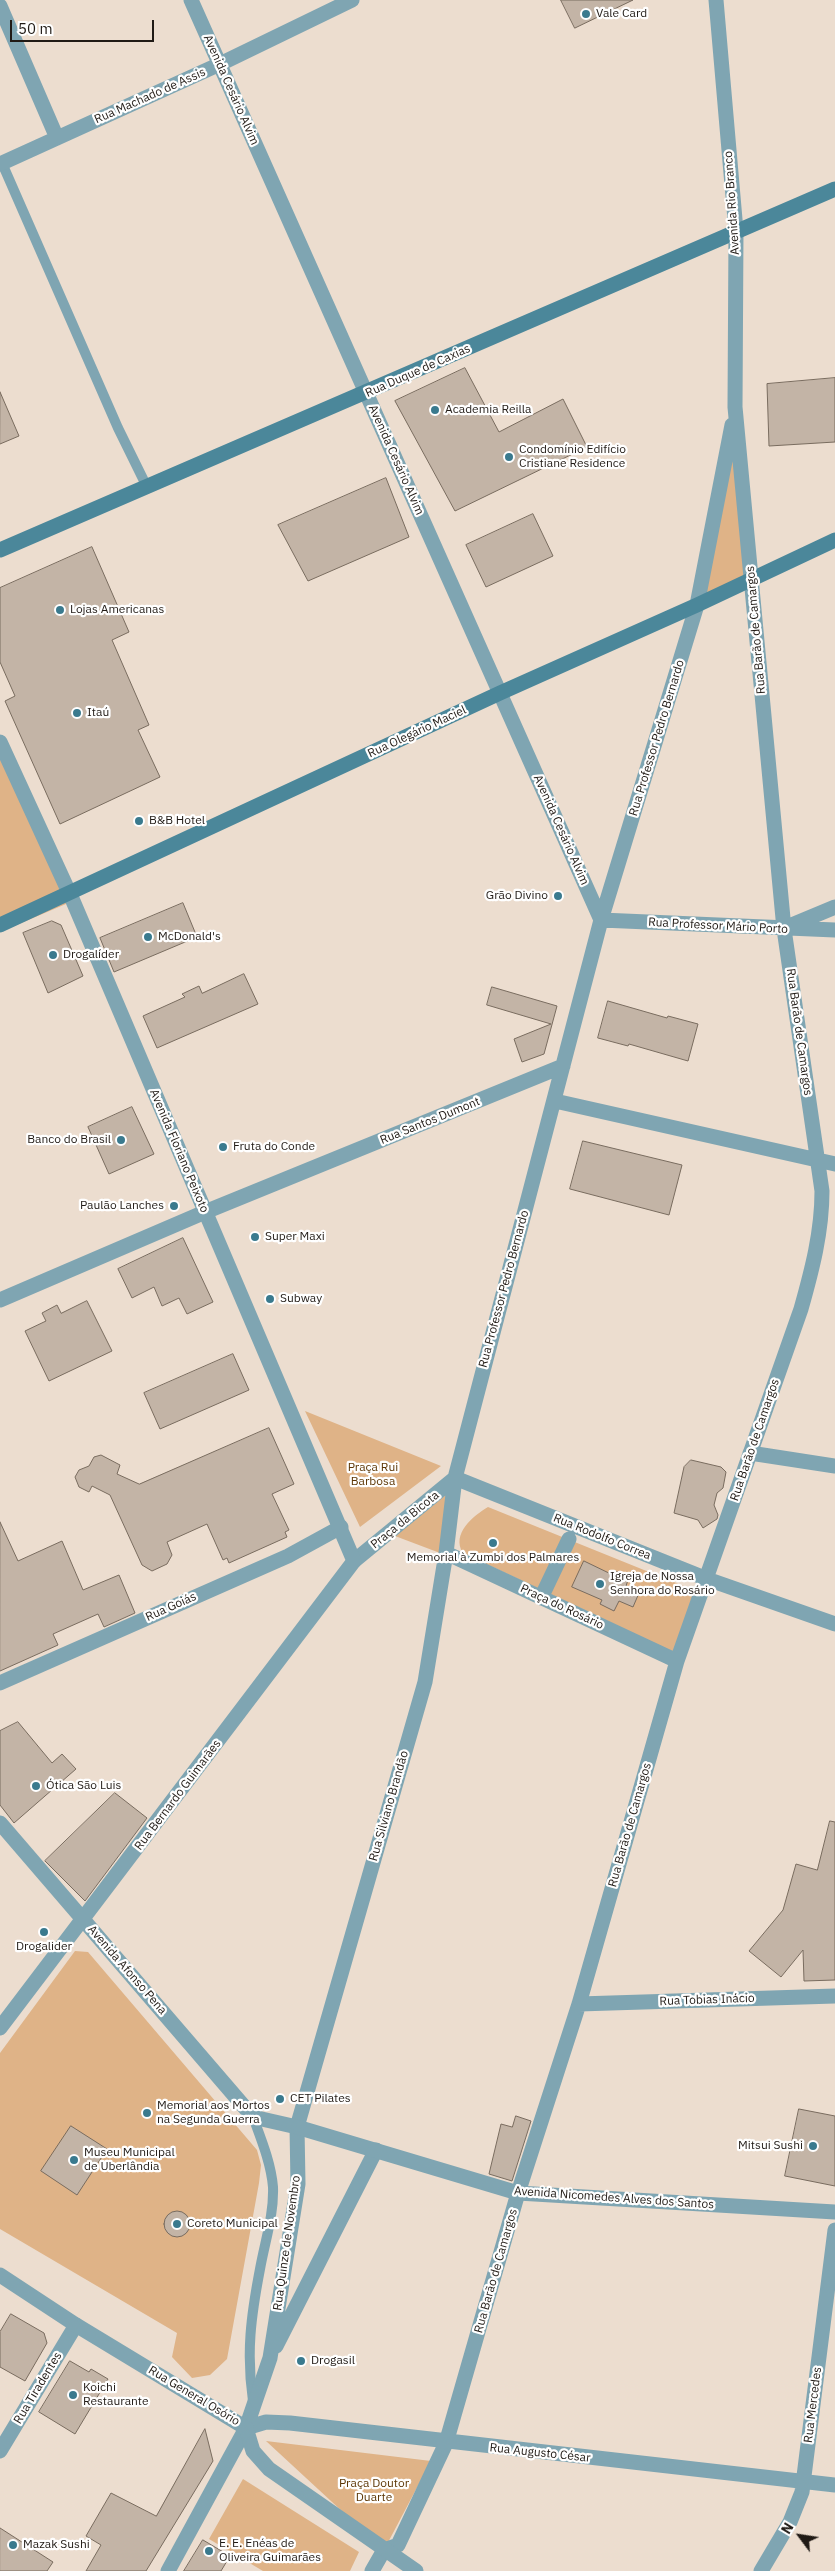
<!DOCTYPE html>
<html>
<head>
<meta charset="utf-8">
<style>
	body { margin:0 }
	#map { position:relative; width:835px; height:2571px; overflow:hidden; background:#ecddcf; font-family:"IBM Plex Sans",sans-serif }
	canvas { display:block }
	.north { position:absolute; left:775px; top:2511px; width:50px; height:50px; -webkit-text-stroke:4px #fff; paint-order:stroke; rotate:301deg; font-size:14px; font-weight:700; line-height:20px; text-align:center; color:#201a15 }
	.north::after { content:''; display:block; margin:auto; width:18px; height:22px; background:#201a15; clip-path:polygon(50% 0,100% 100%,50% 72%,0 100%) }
	.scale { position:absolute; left:10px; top:20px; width:144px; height:22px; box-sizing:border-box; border:2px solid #201a15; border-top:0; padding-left:6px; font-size:15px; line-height:18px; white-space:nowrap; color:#201a15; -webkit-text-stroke:4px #fff; paint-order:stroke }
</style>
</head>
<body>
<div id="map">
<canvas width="835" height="2571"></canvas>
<div class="north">N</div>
<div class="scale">50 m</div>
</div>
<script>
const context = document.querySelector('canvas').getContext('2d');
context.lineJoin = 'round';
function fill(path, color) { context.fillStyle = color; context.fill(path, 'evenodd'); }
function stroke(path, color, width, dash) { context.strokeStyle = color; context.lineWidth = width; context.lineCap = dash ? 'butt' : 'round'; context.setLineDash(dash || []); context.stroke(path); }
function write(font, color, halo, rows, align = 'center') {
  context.font = font + ' "IBM Plex Sans",sans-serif'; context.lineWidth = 4.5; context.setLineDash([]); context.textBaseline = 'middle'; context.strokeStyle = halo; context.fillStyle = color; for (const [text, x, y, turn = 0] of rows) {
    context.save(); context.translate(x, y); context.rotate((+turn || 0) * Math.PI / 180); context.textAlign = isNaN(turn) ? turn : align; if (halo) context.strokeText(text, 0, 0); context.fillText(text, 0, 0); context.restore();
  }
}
const green = new Path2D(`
	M735,407l16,173 -54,25z
	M0,742l73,159 -73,31z
	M305,1411l136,55 -81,61z
	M447,1494l-7,59 -45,-17z
	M488,1507l208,84 -23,61 -210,-99c-12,-19 10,-37 25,-46z
	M75,1951l13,1 169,198 4,15 -2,18 -32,176 -17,16 -18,3 -20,-21 5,-24 -177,-104v-176z
	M266,2441l165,20 -47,89z
	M243,2479l116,73 -9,19h-87l-54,-32z`);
const building = new Path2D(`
	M561,0h72l-58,28z
	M465,368l34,64 64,-33 24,48 -132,64 -60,-110z
	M835,378v64l-66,4 -2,-62z
	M0,392l19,44 -19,8z
	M386,478l23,59 -101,44 -30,-56z
	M533,514l20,42 -67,31 -20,-42z
	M92,547l37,85 -17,8 37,85 -11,5 22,47 -100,47 -55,-123 10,-5 -15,-34v-74z
	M183,903l14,34 -83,35 -14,-34z
	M52,921l9,4 22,51 -35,17 -25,-60z
	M244,974l14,30 -101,44 -14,-32 42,-19 -3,-3 17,-8 3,7z
	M492,987l65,19 -13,48 -22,8 -8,-23 37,-15 -64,-19z
	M608,1001l59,17 1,-2 30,8 -10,37 -59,-17 -1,2 -30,-8z
	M132,1107l22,47 -45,20 -21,-47z
	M583,1141l99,24 -13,50 -99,-26z
	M183,1238l30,64 -26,12 -8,-16 -17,8 -8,-19 -22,11 -14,-29z
	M87,1301l25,50 -63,30 -24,-50 21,-10 -4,-8 15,-8 4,8z
	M233,1354l16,36 -89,39 -16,-36z
	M269,1428l25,56 -22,10 17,36 -4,2 2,5 -58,26 -2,-5 -4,2 -16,-36 -40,18 5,13 -5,9 -15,7 -10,-6 -32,-70 -18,-9 -3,6 -10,-5 -4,-10 4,-7 10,-4 5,-9 7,-2 19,10 -3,9 22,10z
	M691,1460l30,7 5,5 -3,16 -6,5 -3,12 4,10 -1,4 -14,9 -5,-8 -24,-7 10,-46z
	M0,1522l18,39 44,-20 21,49 36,-15 16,38 -31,14 -6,-13 -45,20 5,11 -58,26z
	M584,1561l29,14 2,-4 14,6 -3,9 13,7 -6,14 -14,-6 -5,10 -14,-7 2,-4 -30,-13z
	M18,1722l34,41 10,-9 14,15 -62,54 -14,-18v-74z
	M115,1793l32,25 -62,83 -40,-40z
	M830,1821l5,1v158l-31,1 -1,-31 -22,27 -32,-26 34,-41 13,-46 21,6z
	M799,2109l36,7v70l-50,-10z
	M516,2116l15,5 -19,60 -23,-7 12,-50 11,3z
	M71,2126l36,23 -30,46 -36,-24z
	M164 2224a13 13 0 1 1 26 0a13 13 0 1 1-26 0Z
	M11,2314l33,19 3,10 -22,38 -25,-14v-35z
	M70,2361l19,11 2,-3 17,10 -33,55 -36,-22z
	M205,2429l8,32 -67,110h-60l15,-26 -15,-9 25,-43 45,23z
	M0,2528l53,34 -6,9h-47z
	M203,2540l27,16 -9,15h-37z`);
const service = new Path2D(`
	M2,163l116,265 29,59
	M253,2117c8,22 18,46 20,70 1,28 -8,54 -13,82 -9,47 -14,84 -7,132`);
const minor = new Path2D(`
	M191,0l410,920 234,10
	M0,6l57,132
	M0,164l220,-100 132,-64
	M787,927l48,-20
	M555,1101l280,63
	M0,1300l205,-88 358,-146
	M750,1453l85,13
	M455,1478l252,101 128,45
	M446,1553l231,108
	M354,1561l101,-83
	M541,1598l28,-59
	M0,1683l288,-127 53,-29
	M579,2004l256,-8
	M276,2346l100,-196
	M246,2428l20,-6 24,1 545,62
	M0,2451l76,-126
	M168,2571l78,-143 24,-70 28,-174 -1,-57 128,-445 21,-129 9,-75 146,-558 96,-315 35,-180
	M372,2571l12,-21 14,-5 48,-102 72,-250 61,-189 98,-343 124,-352c11,-39 21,-77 21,-118l-38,-262 -49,-522 1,-176 -20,-231
	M761,2571l29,-49 12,-30 33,-262`);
const tertiary = new Path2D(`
	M0,742l73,159 281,660 -354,467
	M0,1823l253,294 44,10 221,66 317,19
	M0,2275l76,50 170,103 7,23 16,18 147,102`);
const secondary = new Path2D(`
	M0,550l835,-361
	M0,925l500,-232 197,-88 138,-65`);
const markers = [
	[586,14,5,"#3a7a8e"],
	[435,410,5,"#3a7a8e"],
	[509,457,5,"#3a7a8e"],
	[60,610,5,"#3a7a8e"],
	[77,713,5,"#3a7a8e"],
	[139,821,5,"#3a7a8e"],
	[558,896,5,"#3a7a8e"],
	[148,937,5,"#3a7a8e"],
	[53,955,5,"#3a7a8e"],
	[121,1140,5,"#3a7a8e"],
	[223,1147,5,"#3a7a8e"],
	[174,1206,5,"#3a7a8e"],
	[255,1237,5,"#3a7a8e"],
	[270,1299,5,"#3a7a8e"],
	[493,1543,5,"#3a7a8e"],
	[600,1584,5,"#3a7a8e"],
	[36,1786,5,"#3a7a8e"],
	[44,1932,5,"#3a7a8e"],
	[280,2099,5,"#3a7a8e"],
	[147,2113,5,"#3a7a8e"],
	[813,2146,5,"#3a7a8e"],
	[74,2160,5,"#3a7a8e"],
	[177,2224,5,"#3a7a8e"],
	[301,2361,5,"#3a7a8e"],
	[73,2395,5,"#3a7a8e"],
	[13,2545,5,"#3a7a8e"],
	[209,2551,5,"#3a7a8e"]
];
const poiNames = [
	["Vale Card",596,14],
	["Academia Reilla",445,410],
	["Condomínio Edifício",519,450],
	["Cristiane Residence",519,464],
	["Lojas Americanas",70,610],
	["Itaú",87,713],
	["B&B Hotel",149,821],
	["Grão Divino",548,896,"right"],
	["McDonald's",158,937],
	["Drogalíder",63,955],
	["Banco do Brasil",111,1140,"right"],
	["Fruta do Conde",233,1147],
	["Paulão Lanches",164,1206,"right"],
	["Super Maxi",265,1237],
	["Subway",280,1299],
	["Memorial à Zumbi dos Palmares",493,1558,"center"],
	["Igreja de Nossa",610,1577],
	["Senhora do Rosário",610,1591],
	["Ótica São Luis",46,1786],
	["Drogalider",44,1947,"center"],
	["CET Pilates",290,2099],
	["Memorial aos Mortos",157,2106],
	["na Segunda Guerra",157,2120],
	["Mitsui Sushi",803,2146,"right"],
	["Museu Municipal",84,2153],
	["de Uberlândia",84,2167],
	["Coreto Municipal",187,2224],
	["Drogasil",311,2361],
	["Koichi",83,2388],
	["Restaurante",83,2402],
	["E. E. Enéas de",219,2544],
	["Oliveira Guimarães",219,2558],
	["Mazak Sushi",23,2545]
];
const streetNames = [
	["Avenida Cesário Alvim",231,90,66],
	["Rua Machado de Assis",150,96,-24],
	["Avenida Rio Branco",732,203,-94],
	["Rua Duque de Caxias",418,371,-24],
	["Avenida Cesário Alvim",396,460,66],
	["Rua Barão de Camargos",756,630,-95],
	["Rua Olegário Maciel",417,732,-25],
	["Rua Professor Pedro Bernardo",657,738,-73],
	["Avenida Cesário Alvim",561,830,66],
	["Rua Professor Mário Porto",718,926,3],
	["Rua Barão de Camargos",799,1032,82],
	["Rua Santos Dumont",430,1121,-22],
	["Avenida Floriano Peixoto",179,1151,67],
	["Rua Professor Pedro Bernardo",504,1289,-75],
	["Rua Barão de Camargos",755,1440,-71],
	["Praça da Bicota",405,1520,-39],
	["Rua Rodolfo Correa",602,1537,22],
	["Rua Goiás",171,1607,-24],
	["Praça do Rosário",562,1607,25],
	["Rua Bernardo Guimarães",178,1795,-53],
	["Rua Silviano Brandão",389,1806,-74],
	["Rua Barão de Camargos",630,1825,-74],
	["Avenida Afonso Pena",127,1970,49],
	["Rua Tobias Inácio",707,2000,-2],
	["Avenida Nicomedes Alves dos Santos",614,2198,4],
	["Rua Quinze de Novembro",287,2243,-82],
	["Rua Barão de Camargos",496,2271,-74],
	["Rua Tiradentes",38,2388,-59],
	["Rua General Osório",194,2396,31],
	["Rua Mercedes",813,2405,-83],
	["Rua Augusto César",540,2453,6]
];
const parkNames = [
	["Praça Rui",373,1468],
	["Barbosa",373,1482],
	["Praça Doutor",374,2484],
	["Duarte",374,2498]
];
fill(green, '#dfb387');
fill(building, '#c3b4a6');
stroke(building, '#796c5f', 1);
stroke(service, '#7fa5b2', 10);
stroke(minor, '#7fa5b2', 15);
stroke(tertiary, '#7fa5b2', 15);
stroke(secondary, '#4b879a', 15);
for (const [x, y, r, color] of markers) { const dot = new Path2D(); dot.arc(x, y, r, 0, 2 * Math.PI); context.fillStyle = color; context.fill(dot); stroke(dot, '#fff', 2); }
write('12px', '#201a15', '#fff', poiNames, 'left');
write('12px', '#201a15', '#fff', streetNames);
write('12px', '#5d3706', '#fff', parkNames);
</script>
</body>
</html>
